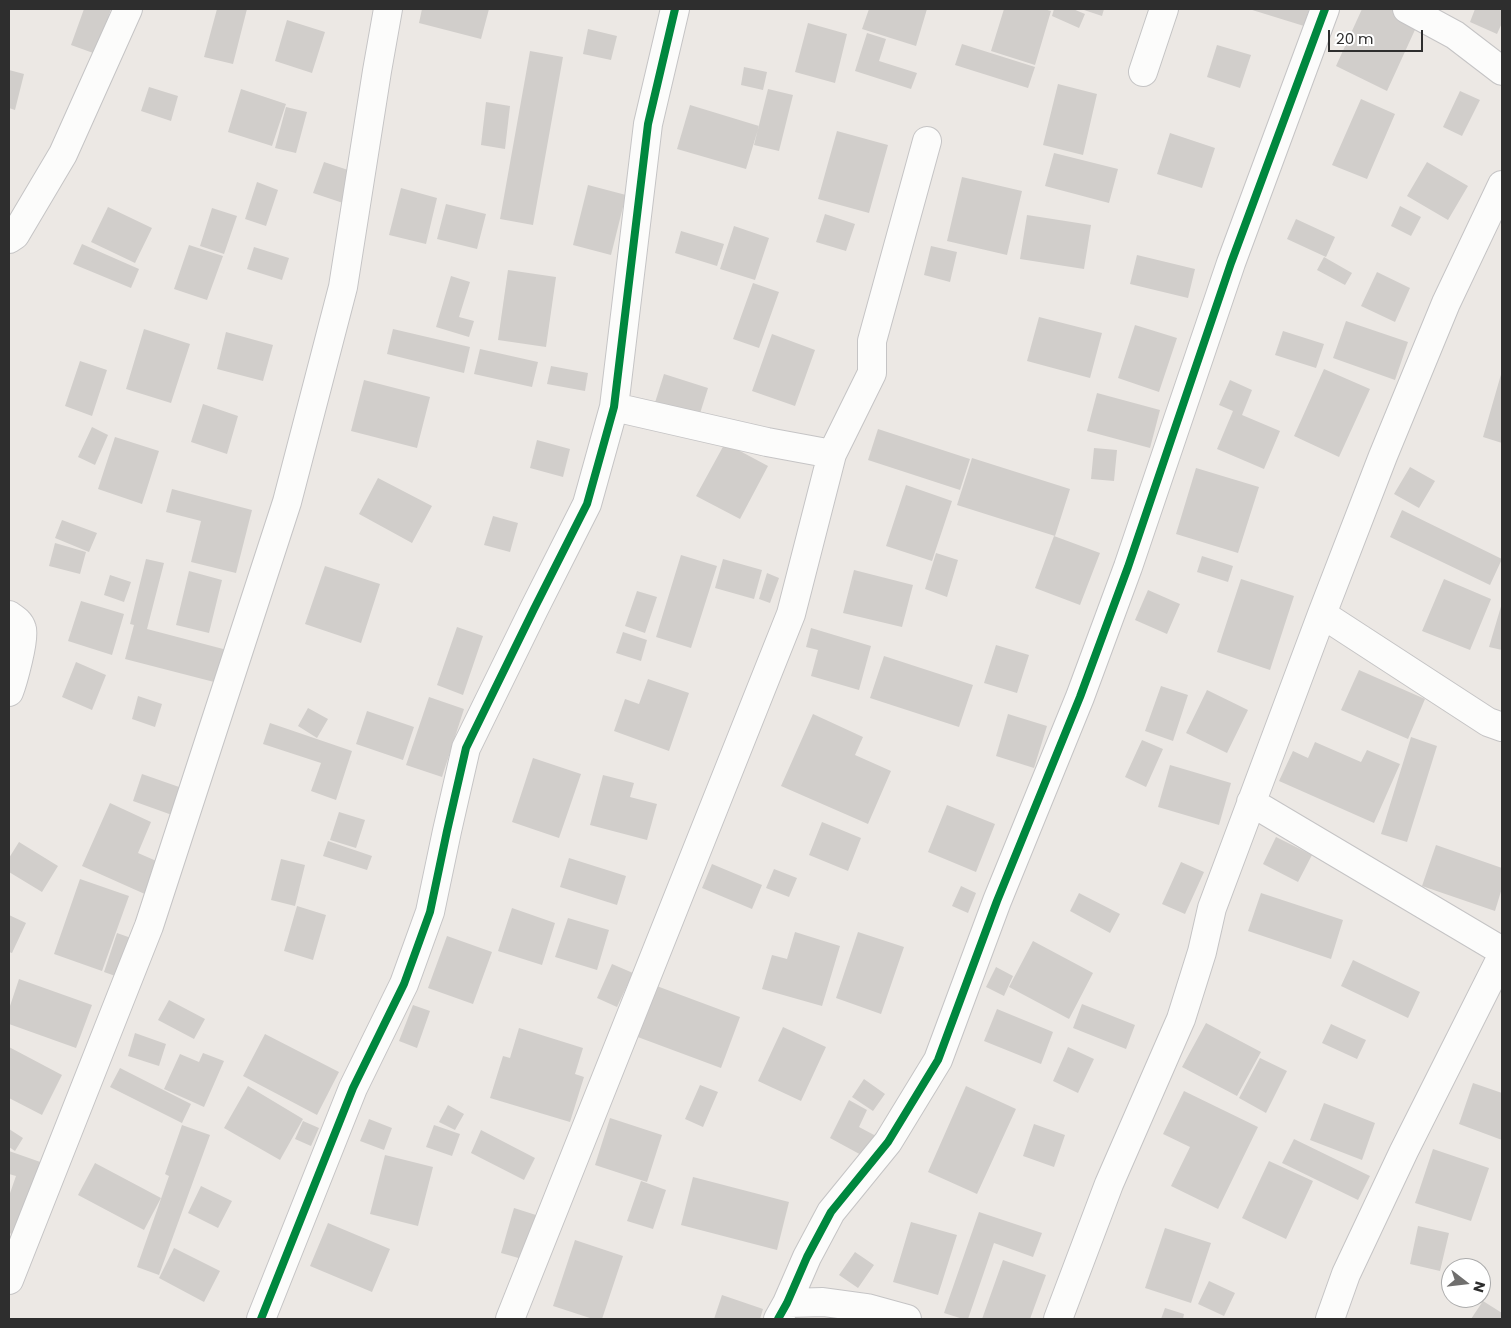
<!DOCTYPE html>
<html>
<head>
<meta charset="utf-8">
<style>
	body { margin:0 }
	#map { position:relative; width:1511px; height:1328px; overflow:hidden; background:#ece8e4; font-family:Poppins,sans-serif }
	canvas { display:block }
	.frame { position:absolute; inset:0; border:10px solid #2e2e2e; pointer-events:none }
	.north { position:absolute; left:1441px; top:1258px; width:50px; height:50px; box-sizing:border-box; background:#fff; border:1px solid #ababab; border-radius:50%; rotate:106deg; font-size:14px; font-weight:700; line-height:20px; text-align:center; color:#2e2e2e }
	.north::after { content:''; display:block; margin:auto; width:18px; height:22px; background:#706f6e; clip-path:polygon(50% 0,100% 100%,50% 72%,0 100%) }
	.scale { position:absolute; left:1328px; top:30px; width:95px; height:22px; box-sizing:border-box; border:2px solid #2e2e2e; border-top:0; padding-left:6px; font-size:15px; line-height:18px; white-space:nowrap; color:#2e2e2e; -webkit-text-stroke:4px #fff; paint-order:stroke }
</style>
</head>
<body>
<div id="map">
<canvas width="1511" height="1328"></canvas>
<div class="frame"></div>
<div class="north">N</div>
<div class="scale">20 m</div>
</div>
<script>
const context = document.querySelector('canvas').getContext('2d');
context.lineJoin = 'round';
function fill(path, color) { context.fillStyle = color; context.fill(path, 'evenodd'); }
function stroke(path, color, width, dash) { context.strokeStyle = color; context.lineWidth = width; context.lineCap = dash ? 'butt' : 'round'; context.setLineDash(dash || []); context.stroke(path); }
const building = new Path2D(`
	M84,9h27l-15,45 -25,-9z
	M217,9h30l-14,55 -29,-7z
	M422,9h67l-8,30 -62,-16z
	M869,9h58l-11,37 -54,-17z
	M1004,9h40l7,2 -16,54 -44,-14z
	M1054,9h19l12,5 -6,14 -27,-12z
	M1081,9h23l-2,7z
	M1249,9h60l-5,17z
	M1362,9h32l25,12 -32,70 -51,-25z
	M1475,9h27v14l-5,11 -27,-12z
	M287,20l38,12 -13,41 -37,-12z
	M808,23l39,11 -12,49 -40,-11z
	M588,29l29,7 -6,24 -28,-6z
	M867,33l19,6 -7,22 38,12 -6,16 -56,-18z
	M962,44l73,23 -7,21 -73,-23z
	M1217,45l34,10 -11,33 -33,-11z
	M530,51l33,6 -30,168 -33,-6z
	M744,67l23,5 -4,18 -22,-5z
	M9,70l15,4 -9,36 -6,-2z
	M1058,84l39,10 -14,61 -40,-10z
	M149,87l29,9 -7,25 -30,-10z
	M241,89l45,15 -14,42 -44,-14z
	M768,89l25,6 -14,56 -25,-6z
	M1460,91l20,9 -18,36 -19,-9z
	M1361,99l34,15 -28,65 -35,-14z
	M486,102l24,4 -5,43 -24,-4z
	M690,105l69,21 -13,43 -69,-20z
	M286,107l21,5 -11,41 -21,-5z
	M837,131l51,14 -19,68 -51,-14z
	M1170,133l45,15 -13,40 -45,-14z
	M1054,153l64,16 -9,34 -64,-17z
	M324,162l33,11 -11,31 -33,-11z
	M1427,162l41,24 -20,34 -41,-24z
	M962,177l60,14 -15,64 -60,-14z
	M257,182l21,8 -12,36 -21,-7z
	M588,185l38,10 -15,60 -38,-10z
	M401,188l36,10 -11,46 -37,-9z
	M446,204l40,10 -9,35 -40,-10z
	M1400,206l21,11 -10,19 -20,-10z
	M108,207l44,21 -17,35 -44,-21z
	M212,208l25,8 -13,38 -24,-8z
	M825,214l30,10 -9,27 -30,-9z
	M1027,215l64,10 -7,44 -64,-10z
	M1296,219l39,18 -9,20 -39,-18z
	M734,226l35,12 -14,42 -35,-11z
	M681,231l43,13 -7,22 -42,-13z
	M82,244l57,25 -8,19 -58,-24z
	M189,245l34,11 -16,44 -33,-11z
	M931,246l26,6 -7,30 -26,-7z
	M254,247l35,11 -7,22 -35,-11z
	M1137,255l58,14 -7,29 -58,-14z
	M1324,257l28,16 -7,12 -28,-15z
	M508,270l48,7 -10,70 -48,-7z
	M1377,272l33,16 -15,34 -34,-16z
	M451,276l19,6 -11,35 15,4 -5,16 -33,-10z
	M753,283l26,9 -20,56 -26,-9z
	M1039,317l63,16 -12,45 -63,-17z
	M1346,321l62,21 -13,38 -62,-22z
	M1135,325l42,13 -18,54 -41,-14z
	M144,329l46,15 -19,59 -45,-14z
	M393,329l77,18 -6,26 -77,-19z
	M1283,331l41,13 -8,24 -41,-13z
	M226,332l47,13 -10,36 -46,-12z
	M772,334l43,16 -20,56 -43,-15z
	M480,349l58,13 -6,25 -58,-13z
	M80,361l27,9 -15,46 -27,-10z
	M551,366l37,7 -3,18 -38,-7z
	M1324,369l46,20 -31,68 -45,-21z
	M1502,371v72l-19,-6z
	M664,374l44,14 -11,35 -44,-14z
	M364,380l66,17 -13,51 -66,-17z
	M1230,380l22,10 -10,25 38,16 -16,38 -47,-20 16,-38 -14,-6z
	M1097,393l63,17 -10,38 -63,-17z
	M203,404l35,12 -11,38 -36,-12z
	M92,427l16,8 -13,30 -17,-8z
	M878,429l92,30 -10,31 -92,-30z
	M115,437l44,14 -17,53 -44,-15z
	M537,440l33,9 -7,28 -33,-9z
	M725,443l43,23 -28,53 -44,-23z
	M1094,448l23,2 -3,31 -23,-2z
	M972,458l98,31 -15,47 -98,-31z
	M1410,467l25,14 -16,27 -25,-14z
	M1196,468l63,19 -21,66 -62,-19z
	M378,478l54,28 -20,37 -53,-29z
	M906,485l46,16 -20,60 -46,-15z
	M172,489l80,21 -16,63 -45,-11 10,-41 -35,-9z
	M1402,510l100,49 -12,26 -100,-48z
	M493,516l25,7 -8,29 -26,-7z
	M62,520l35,13 -8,19 -34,-14z
	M1054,536l46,17 -20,52 -45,-17z
	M55,543l31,9 -6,22 -31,-8z
	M936,553l22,7 -11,37 -22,-8z
	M681,555l36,11 -26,82 -35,-11z
	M1202,556l31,10 -5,16 -31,-10z
	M146,559l18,4 -17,66 80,21 -9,33 -93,-24 9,-34 -4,-1z
	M723,559l39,11 -8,29 -39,-11z
	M325,566l55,18 -19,59 -56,-19z
	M854,570l59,15 -11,42 -59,-14z
	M189,571l33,9 -13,53 -33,-8z
	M767,573l12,5 -9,25 -11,-4z
	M110,575l21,7 -7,20 -20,-7z
	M1241,579l53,17 -24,74 -53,-18z
	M1444,579l47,20 -21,51 -48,-19z
	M1148,590l32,14 -13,30 -32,-14z
	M637,591l20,6 -12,36 -20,-7z
	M81,601l43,13 -12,41 -44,-14z
	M1502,603v47l-13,-3z
	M457,627l26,9 -20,59 -26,-10z
	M811,628l60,18 -12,44 -48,-14 7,-26 -12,-3z
	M623,632l24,8 -6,21 -25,-8z
	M996,645l33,10 -12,38 -33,-10z
	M884,656l89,29 -14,42 -89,-29z
	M76,662l30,13 -14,35 -30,-13z
	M1359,670l66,29 -17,40 -67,-29z
	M648,679l41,14 -20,58 -55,-20 11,-32 14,5z
	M1161,686l27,9 -15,46 -28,-10z
	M1207,690l41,20 -21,43 -41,-20z
	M138,696l24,8 -7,23 -23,-8z
	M429,697l35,12 -22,68 -36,-12z
	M308,708l20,11 -11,19 -19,-12z
	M367,711l47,16 -11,33 -47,-16z
	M813,714l50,23 -8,18 36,16 -23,53 -87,-38z
	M1008,714l39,12 -13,42 -38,-12z
	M270,723l82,28 -16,49 -25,-9 10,-28 -58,-19z
	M1411,737l26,9 -30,96 -26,-8z
	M1142,740l21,9 -17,38 -21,-10z
	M1315,742l46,20 6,-12 33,14 -26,59 -95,-42 14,-30 15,7z
	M533,758l48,16 -22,64 -47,-16z
	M1170,765l61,18 -12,42 -61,-18z
	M142,774l40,14 -10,27 -39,-14z
	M603,775l31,8 -4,14 27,7 -10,36 -57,-15z
	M110,803l41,19 -13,31 23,10 -14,32 -65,-29z
	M947,805l48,19 -19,48 -48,-20z
	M339,812l26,8 -9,28 -26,-8z
	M822,822l39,16 -13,33 -39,-16z
	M1276,837l36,18 -14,27 -35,-18z
	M328,841l44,15 -5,14 -44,-14z
	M19,842l39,24 -16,26 -33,-20v-14z
	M1436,845l66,23v20l-7,23 -73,-25z
	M569,858l57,18 -9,29 -57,-18z
	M281,859l24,6 -10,41 -24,-6z
	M1181,862l23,10 -19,42 -23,-10z
	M712,864l50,21 -10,24 -50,-21z
	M774,869l23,9 -8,19 -23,-9z
	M80,879l49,17 -27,75 -48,-17z
	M961,886l15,7 -8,20 -16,-7z
	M1079,893l41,21 -10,19 -40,-22z
	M1261,893l82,27 -12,39 -83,-28z
	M297,906l29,9 -13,45 -29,-9z
	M512,908l43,15 -13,42 -44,-14z
	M9,915l17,8 -14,30 -3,-1z
	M568,918l41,12 -12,40 -42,-13z
	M795,932l45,14 -18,60 -60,-17 10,-34 15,4z
	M858,932l46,15 -23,67 -45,-16z
	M117,933l17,6 -13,39 -17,-6z
	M447,936l45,16 -19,52 -45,-16z
	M1033,941l60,32 -24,46 -60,-32z
	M1353,960l67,32 -12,26 -67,-32z
	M612,964l21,9 -16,34 -20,-9z
	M996,967l17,9 -9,20 -18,-9z
	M19,979l73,26 -16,43 -67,-24v-15z
	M654,985l86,32 -19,51 -86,-32z
	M169,1000l36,19 -11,20 -36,-19z
	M1082,1004l53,21 -9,24 -53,-21z
	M413,1005l17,6 -13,37 -18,-7z
	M997,1009l56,23 -12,32 -57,-23z
	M1206,1023l55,29 -24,44 -55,-29z
	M1331,1024l35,16 -9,19 -35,-16z
	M783,1027l43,20 -25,54 -43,-20z
	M519,1028l64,20 -8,26 9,3 -14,45 -80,-24 13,-42 7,2z
	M135,1033l31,11 -7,22 -31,-10z
	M265,1034l74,38 -22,43 -74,-39z
	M9,1047l53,28 -20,40 -33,-17z
	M1068,1047l26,12 -16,34 -25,-12z
	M203,1053l21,8 -20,46 -40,-18 16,-35 19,8z
	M1260,1058l27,13 -21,42 -27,-15z
	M120,1068l71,36 -9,19 -72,-36z
	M864,1079l21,15 -12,17 -21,-14z
	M1473,1083l29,10v47l-43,-16z
	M700,1085l18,7 -15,35 -18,-8z
	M248,1086l55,33 -23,41 -56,-32z
	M966,1086l50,23 -39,85 -49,-22z
	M1184,1091l74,36 -40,82 -47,-23 19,-39 -27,-13z
	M849,1100l18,10 -8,17 17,9 -11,21 -35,-19z
	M1324,1103l51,20 -13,37 -52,-20z
	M448,1105l16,9 -9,16 -16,-8z
	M610,1118l52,17 -15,47 -52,-17z
	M369,1119l23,9 -8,22 -24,-9z
	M303,1121l16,7 -8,18 -16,-7z
	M1034,1124l31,11 -11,32 -31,-11z
	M182,1125l28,10 -51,140 -22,-8 32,-91 -4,-2z
	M434,1125l26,9 -8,22 -26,-9z
	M9,1129l14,9 -8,13 -6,-4z
	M481,1130l54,28 -11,22 -53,-27z
	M1294,1139l76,37 -12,24 -76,-37z
	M1433,1149l56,19 -18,53 -56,-18z
	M9,1151l37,13 -25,73 -12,-4v-37l7,-20 -7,-2z
	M385,1155l48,12 -15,59 -48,-12z
	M1269,1161l44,20 -27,58 -44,-21z
	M95,1163l66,35 -17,32 -66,-35z
	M693,1177l96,25 -12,48 -96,-25z
	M641,1181l25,9 -13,39 -26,-8z
	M201,1186l31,15 -14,27 -30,-15z
	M514,1208l22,7 -14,44 -21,-6z
	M979,1212l63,21 -9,24 -39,-14 -26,76h-5l-19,-6z
	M911,1222l46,13 -19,60 -45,-13z
	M328,1223l62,26 -18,43 -62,-26z
	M1418,1226l31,7 -9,38 -30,-7z
	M1165,1228l46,15 -20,60 -46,-15z
	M575,1240l48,16 -21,63h-9l-40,-13z
	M174,1248l46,23 -16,31 -45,-24z
	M855,1252l19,13 -16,23 -19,-13z
	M1003,1260l43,15 -16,44h-48z
	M1209,1281l26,12 -11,23 -26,-12z
	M722,1295l41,14 -3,10h-46z
	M1483,1301l19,12v6h-31z
	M1165,1308l19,6 -1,5h-22z`);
const minor = new Path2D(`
	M1407,9l48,26 47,36
	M1143,72l21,-63
	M9,239l6,-4 48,-81 65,-145
	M614,407l153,35 65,12
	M1322,614l166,108 14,5
	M9,615c6,4 11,7 13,14 3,9 -9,53 -13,63
	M1251,802l251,149
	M9,1280l140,-354 138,-424 56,-215 34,-216 11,-62
	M787,1303l36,-1 44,6 40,11
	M261,1319l92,-231 51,-104 26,-72 17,-81 19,-83 68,-139 53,-105 27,-97 34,-283 27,-115
	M510,1319l281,-705 41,-160 40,-81v-32l55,-200
	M778,1319l9,-16 20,-46 24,-45 57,-70 50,-82 59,-159 83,-204 48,-130 103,-304 94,-254
	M1058,1319l51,-135 72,-165 21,-67 10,-44 110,-294 61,-158 63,-153 56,-118
	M1330,1319l16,-45 58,-123 98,-195`);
const cycleway = new Path2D(`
	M261,1319l92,-231 51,-104 26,-72 17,-81 19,-83 68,-139 53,-105 27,-97 34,-283 27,-115
	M778,1319l9,-16 20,-46 24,-45 57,-70 50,-82 59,-159 83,-204 48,-130 103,-304 94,-254`);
fill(building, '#d1cecb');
stroke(minor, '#c5c4c5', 30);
stroke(minor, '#fcfcfb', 28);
stroke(cycleway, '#00873e', 8);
</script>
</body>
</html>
